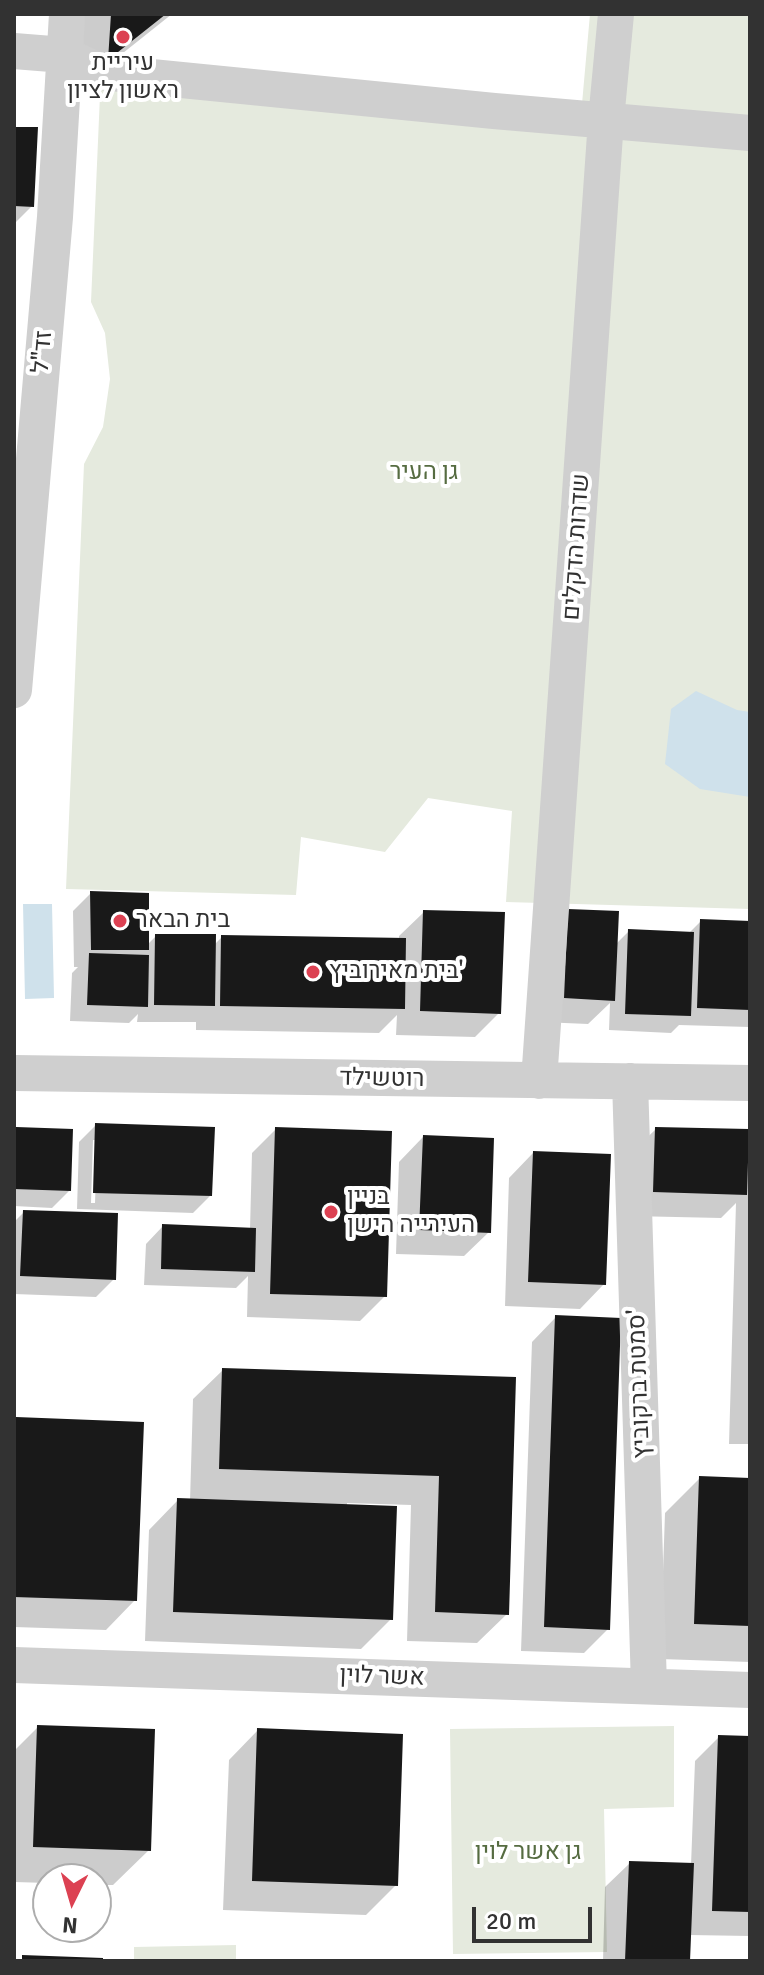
<!DOCTYPE html>
<html>
<head>
<meta charset="utf-8">
<style>
	body { margin:0 }
	#map { position:relative; width:764px; height:1975px; overflow:hidden; background:#fff; font-family:Signika,sans-serif }
	canvas { display:block }
	.frame { position:absolute; inset:0; border:16px solid #323232; pointer-events:none }
	.north { position:absolute; left:32px; top:1863px; width:80px; height:80px; box-sizing:border-box; background:#fff; border:2px solid #adadad; border-radius:50%; rotate:185deg; font-size:22px; font-weight:700; line-height:32px; text-align:center; color:#323232 }
	.north::after { content:''; display:block; margin:auto; width:28px; height:36px; background:#dc4152; clip-path:polygon(50% 0,100% 100%,50% 72%,0 100%) }
	.scale { position:absolute; left:472px; top:1907px; width:120px; height:36px; box-sizing:border-box; border:4px solid #323232; border-top:0; padding-left:10px; font-size:24px; line-height:28px; white-space:nowrap; color:#323232; -webkit-text-stroke:6px #fff; paint-order:stroke }
</style>
</head>
<body>
<div id="map">
<canvas width="764" height="1975"></canvas>
<div class="frame"></div>
<div class="north">N</div>
<div class="scale">20 m</div>
</div>
<script>
const context = document.querySelector('canvas').getContext('2d');
context.lineJoin = 'round';
function fill(path, color) { context.fillStyle = color; context.fill(path, 'evenodd'); }
function stroke(path, color, width, dash) { context.strokeStyle = color; context.lineWidth = width; context.lineCap = dash ? 'butt' : 'round'; context.setLineDash(dash || []); context.stroke(path); }
function write(font, color, halo, rows, align = 'center') {
  context.font = font + ' Signika,Heebo,sans-serif'; context.lineWidth = 8; context.setLineDash([]); context.textBaseline = 'middle'; context.strokeStyle = halo; context.fillStyle = color; for (const [text, x, y, turn = 0] of rows) {
    context.save(); context.translate(x, y); context.rotate((+turn || 0) * Math.PI / 180); context.textAlign = isNaN(turn) ? turn : align; if (halo) context.strokeText(text, 0, 0); context.fillText(text, 0, 0); context.restore();
  }
}
const green = new Path2D(`
	M590,14h160v895l-244,-7 6,-91 -84,-13 -43,54 -84,-15 -5,58 -230,-6 18,-425 19,-37 7,-48 -5,-46 -14,-31 10,-230 480,43z
	M674,1726v81l-70,2 3,143 -154,2 -3,-225z
	M236,1945v16h-102v-14z`);
const water = new Path2D(`
	M696,691l41,19 13,2v85l-50,-8 -35,-25 6,-55z
	M23,904h29l2,94 -29,1z`);
const shadow = new Path2D(`
	M80,14h92l-98,78z
	M14,129l18,77 -18,18z
	M91,893l56,52 9,-9 58,9 8,-8 177,3v-4l25,-24 75,101 -24,24 -79,-2 1,-20 -18,18 -183,-3v-8h-59l1,-8 -9,9 -59,-2 2,-48 6,-6h-4l-1,-56z
	M701,921l49,2 -1,104 -70,-2 -8,8 -62,-3 1,-27 -22,21 -47,-2 3,-87 71,10 14,-14 60,2z
	M96,1125l114,71 -17,17 -116,-4 2,-67zM93,1140h4l-2,63h-4z
	M17,1129l52,62 -17,17 -38,-2v-74z
	M276,1129l109,167 -25,25 -113,-4 1,-41 -12,12 -92,-3 2,-41 17,-18 87,3 2,-76z
	M656,1129l91,17 3,-4v302h-21l7,-241 -15,15 -91,-2 1,-63z
	M423,1137l66,95 -25,24 -68,-2 3,-92z
	M533,1153l71,131 -24,25 -75,-3 4,-128z
	M24,1212l90,67 -18,18 -82,-3v-72z
	M556,1317l52,312 -24,24 -63,-2 11,-309z
	M223,1370l291,9 -7,235 -30,29 -70,-2 4,-136 -64,-2v4l44,112 -30,30 -216,-8 4,-111 29,-30 12,1 3,-102z
	M17,1419l118,181 -29,30 -92,-3v-205z
	M700,1478l50,2v182l-90,-3 5,-146z
	M38,1727l111,123 -36,35h-17v-6h-48v4l-34,-1v-131z
	M258,1730l138,155 -30,30 -143,-5 6,-150z
	M719,1737l31,1v198l-61,-1 -1,26h-85l2,-74 25,-24 61,2 4,-104z`);
const building = new Path2D(`
	M111,14h55l-58,46z
	M14,127h24l-4,80 -20,-1z
	M90,891l59,2v57h-58z
	M568,909l51,2 -4,90 -51,-3z
	M423,910l82,2 -4,102 -81,-3z
	M700,919l50,2v89l-53,-2z
	M628,929l66,3 -3,84 -66,-2z
	M155,934h61l-1,72 -61,-1z
	M221,935l185,3 -1,71 -185,-3z
	M89,953l60,2 -1,52 -61,-2z
	M95,1123l120,4 -3,69 -119,-3z
	M16,1127l57,2 -2,62 -57,-2z
	M275,1127l117,4 -5,166 -117,-3z
	M655,1127l94,2 -2,66 -94,-3z
	M423,1135l71,3 -3,95 -72,-3z
	M533,1151l78,3 -5,131 -78,-3z
	M23,1210l95,3 -2,67 -96,-4z
	M162,1224l94,4 -1,44 -94,-3z
	M555,1315l66,3 -11,312 -66,-3z
	M222,1368l294,9 -7,238 -74,-3 4,-136 -220,-7z
	M16,1417l128,5 -7,179 -123,-4v-130z
	M699,1476l51,2v148l-56,-2z
	M177,1498l220,8 -4,114 -220,-8z
	M37,1725l118,4 -4,122 -118,-4z
	M257,1728l146,6 -5,152 -146,-5z
	M718,1735l32,1v176l-38,-1z
	M629,1861l65,2 -4,98h-65z
	M22,1955l81,3v3h-81z`);
const street = new Path2D(`
	M14,51l50,4 37,17 393,39 256,22
	M14,690l41,-473 12,-203
	M14,1073l736,10
	M539,1081l67,-961 10,-106
	M630,1081l19,605
	M14,1665l736,25`);
const markers = [
	[123,37,8,"#dc4152"],
	[120,921,8,"#dc4152"],
	[313,972,8,"#dc4152"],
	[331,1212,8,"#dc4152"]
];
const poiNames = [
	["עיריית",123,64,"center"],
	["ראשון לציון",123,92,"center"],
	["בית הבאר",136,921],
	["בית מאירוביץ'",329,972],
	["בניין",347,1198],
	["העירייה הישן",347,1226]
];
const streetNames = [
	["זד\"ל",43,352,-85],
	["שדרות הדקלים",577,547,-86],
	["רוטשילד",382,1079,1],
	["סמטת ברקוביץ'",640,1384,-92],
	["אשר לוין",382,1677,2]
];
const parkNames = [
	["גן העיר",424,473],
	["גן אשר לוין",528,1853]
];
fill(green, '#e5eade');
fill(water, '#cfe1eb');
fill(shadow, '#0003');
fill(building, '#191919');
stroke(street, '#cfcfcf', 36);
for (const [x, y, r, color] of markers) { const dot = new Path2D(); dot.arc(x, y, r, 0, 2 * Math.PI); context.fillStyle = color; context.fill(dot); stroke(dot, '#fff', 3); }
write('24px', '#323232', '#fff', poiNames, 'left');
write('24px', '#323232', '#fff', streetNames);
write('24px', '#566c41', '#fff', parkNames);
</script>
</body>
</html>
